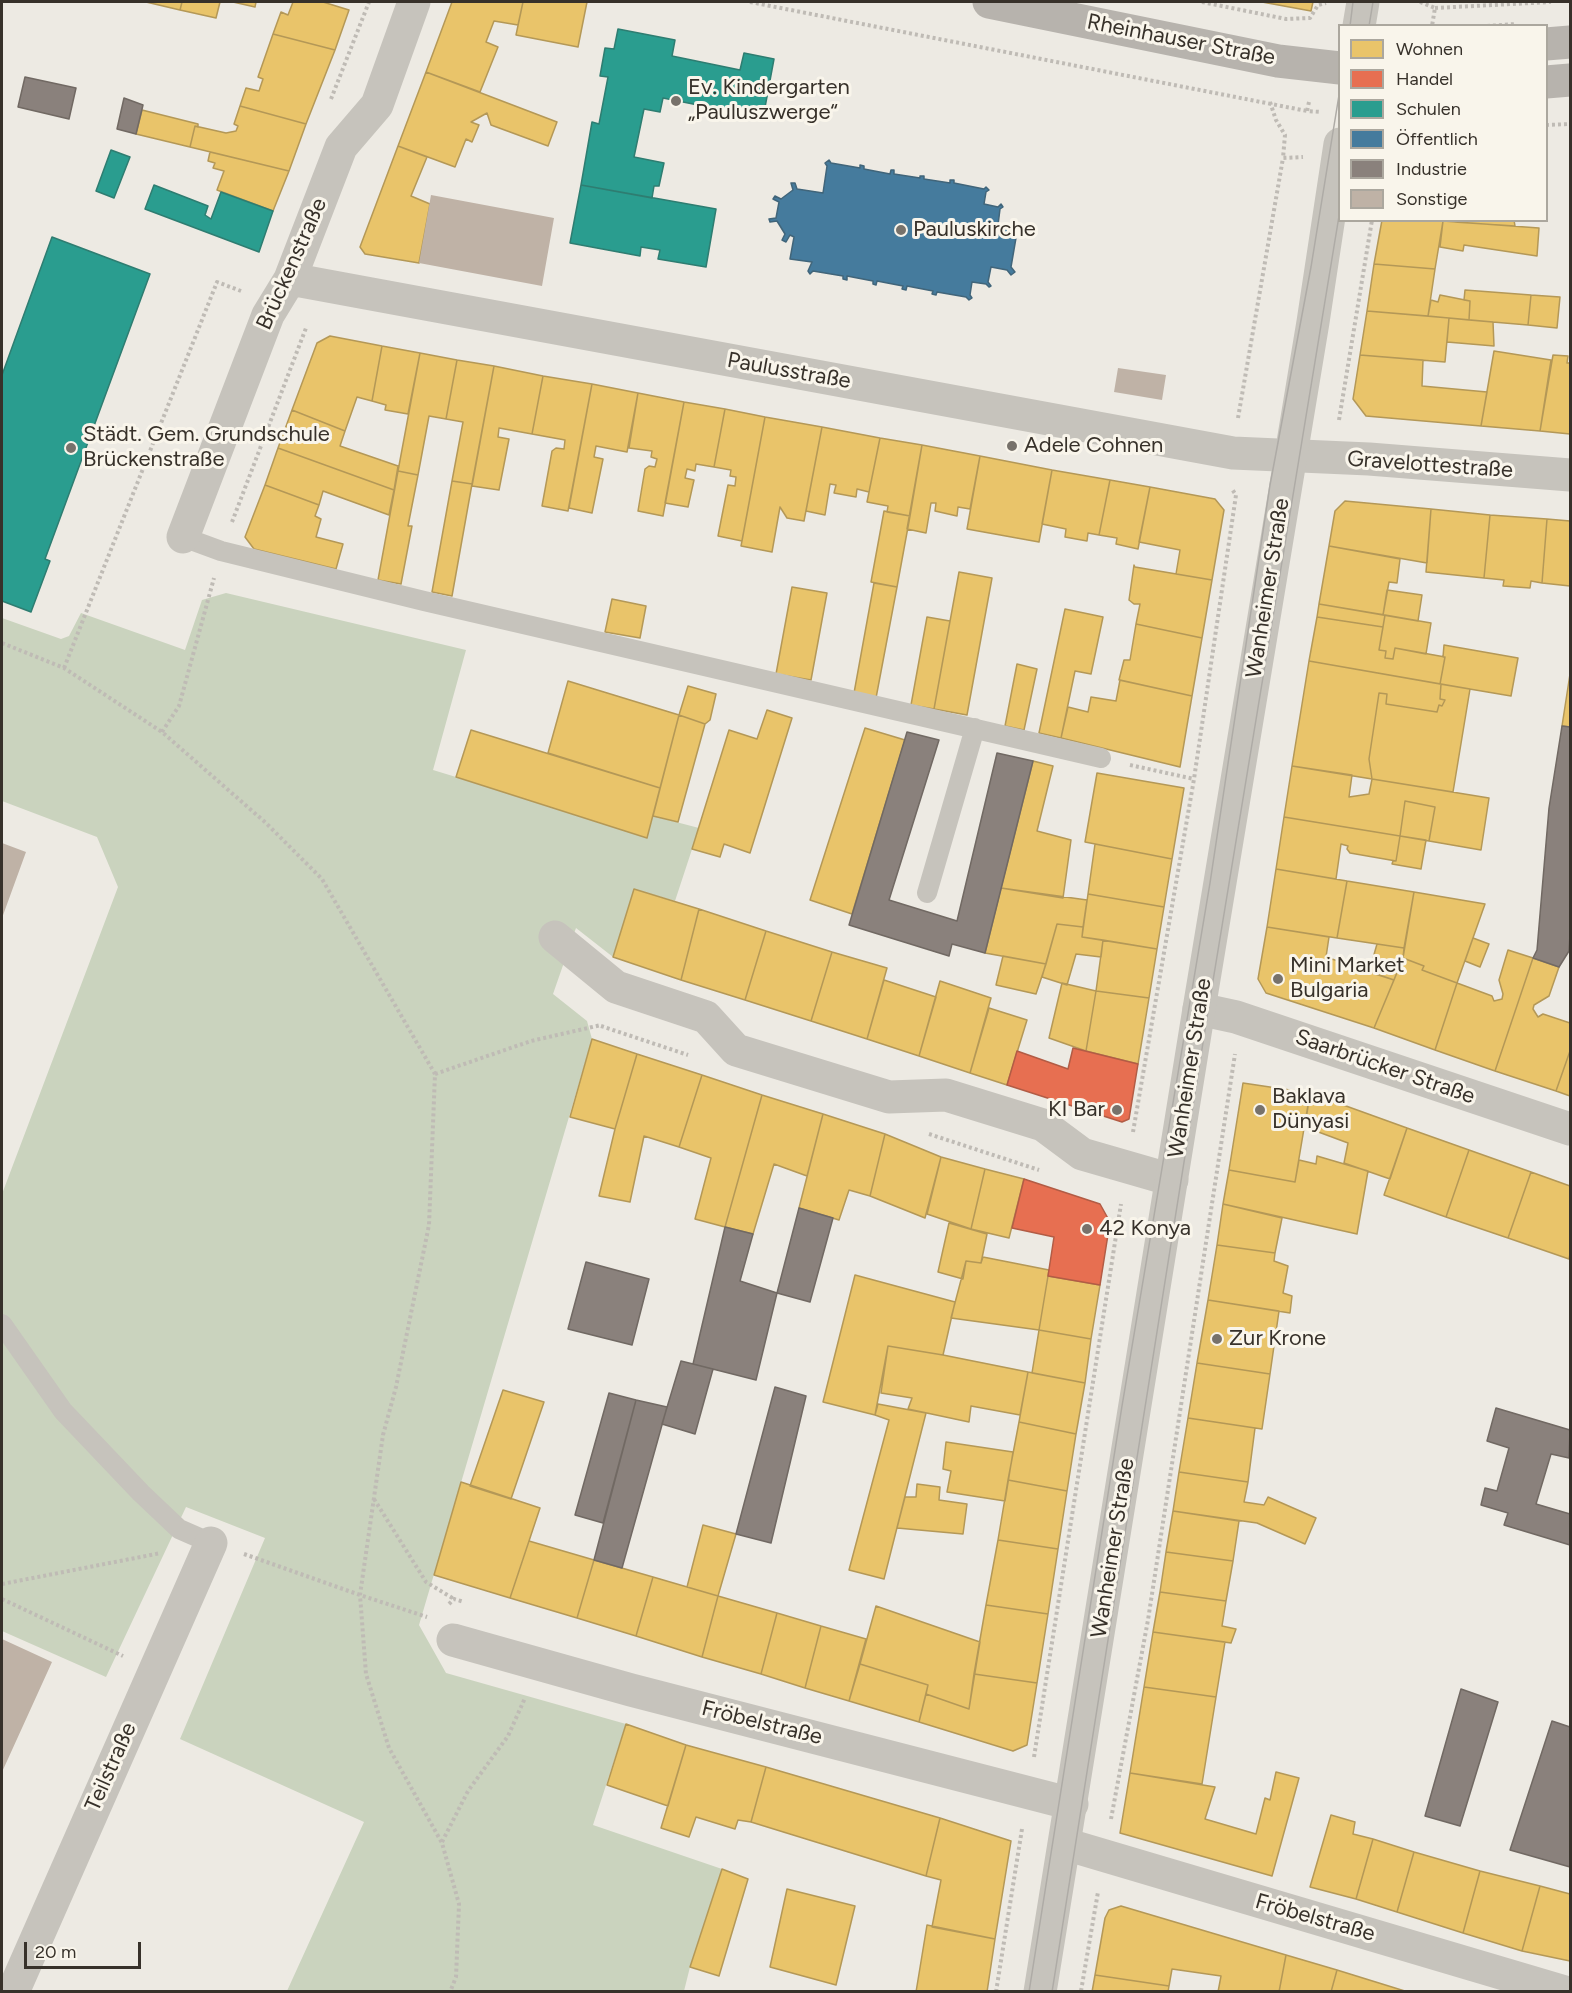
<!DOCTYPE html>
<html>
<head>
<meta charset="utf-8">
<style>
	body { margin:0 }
	#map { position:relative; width:1572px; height:1993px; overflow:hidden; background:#edeae3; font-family:Figtree,sans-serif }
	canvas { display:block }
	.frame { position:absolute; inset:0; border:3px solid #37312a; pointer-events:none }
	.legend { position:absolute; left:1338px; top:24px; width:210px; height:198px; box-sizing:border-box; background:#f9f5eb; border:2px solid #aba79e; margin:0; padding:8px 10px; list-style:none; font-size:18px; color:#37312a }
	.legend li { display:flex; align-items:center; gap:12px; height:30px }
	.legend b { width:30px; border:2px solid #aba79e }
	.scale { position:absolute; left:24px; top:1942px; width:117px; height:27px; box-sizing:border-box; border:3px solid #37312a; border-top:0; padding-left:8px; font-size:18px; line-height:21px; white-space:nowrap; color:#37312a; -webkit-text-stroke:4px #f9f5eb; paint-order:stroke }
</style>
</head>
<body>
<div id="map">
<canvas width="1572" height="1993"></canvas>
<div class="frame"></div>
<ul class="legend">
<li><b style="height:16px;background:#e9c46a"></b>Wohnen</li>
<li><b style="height:16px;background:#e76f51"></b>Handel</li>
<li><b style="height:16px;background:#2a9d8f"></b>Schulen</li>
<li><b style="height:16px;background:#457b9d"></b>Öffentlich</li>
<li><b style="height:16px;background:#8a817c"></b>Industrie</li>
<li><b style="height:16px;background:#bfb2a6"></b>Sonstige</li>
</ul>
<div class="scale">20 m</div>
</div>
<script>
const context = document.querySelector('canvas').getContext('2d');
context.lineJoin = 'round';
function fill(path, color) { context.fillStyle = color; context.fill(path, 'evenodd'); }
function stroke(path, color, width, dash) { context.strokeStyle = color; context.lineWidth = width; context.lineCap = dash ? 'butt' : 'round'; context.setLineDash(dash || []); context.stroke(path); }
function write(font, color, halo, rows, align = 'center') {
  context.font = font + ' Figtree,sans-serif'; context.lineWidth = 6; context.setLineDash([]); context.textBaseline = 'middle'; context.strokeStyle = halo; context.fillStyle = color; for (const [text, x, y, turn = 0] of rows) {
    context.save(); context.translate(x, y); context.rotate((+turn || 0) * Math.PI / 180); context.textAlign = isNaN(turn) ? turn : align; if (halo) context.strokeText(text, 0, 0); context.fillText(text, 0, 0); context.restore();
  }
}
const green = new Path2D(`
	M226,593l240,57 -33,120 23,7 197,39 46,12 -24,73 -41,-12 -21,68 -37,-29 -23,66 34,27 5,18 -173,586 27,48 180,51 -33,101 129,44 -32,98 -6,24h-397l77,-169 -184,-83 85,-201 -79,-31 -80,170 -104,-46v-437l116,-307 -21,-50 -95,-36v-183l59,21 8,-3 12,-23 104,37 17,-50z`);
const homes = new Path2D(`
	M146,2h36l-2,8z
	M182,2h38l-4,16 -36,-8z
	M233,2h23l-1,5z
	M293,2h30l26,8 -14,40 -62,-16 8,-22 7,3z
	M452,2h71l-5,23 -24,-4 -8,21 12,5 -18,45 -54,-20z
	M523,2h64l-9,45 -62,-12z
	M1262,2h51l-2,9z
	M273,34l62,16 -29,74 -66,-18 6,-18 13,3 4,-12 -5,-2z
	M426,72l131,50 -9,24 -57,-21 -4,-12 -16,9 8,3 -7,17 -6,-3 -11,28 -57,-21z
	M240,106l66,18 -17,47 -99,-24 5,-21 31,7 10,-2 2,-5 -4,-2z
	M142,110l56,14v3l-3,-1 -5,21 -54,-13z
	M398,146l29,11 -16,39 19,8 -11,59 -54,-9 -5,-7z
	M210,152l79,19 -16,40 -56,-21 7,-19 -11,-3 2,-5 -7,-2z
	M1382,220l61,1 -8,48 -61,-5z
	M1455,220h59l1,6 -61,-4z
	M1443,221l96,7 -2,28 -73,-11 -1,6 -23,-4z
	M1374,264l61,5 -7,47 -61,-5z
	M1465,290l66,5 -3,30 -59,-5 1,-19 -6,-1z
	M1440,295l30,6 -1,19 -41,-4 3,-16 7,2z
	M1531,295l29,2 -3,31 -29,-3z
	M1367,311l82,7 -4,44 -85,-7z
	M1449,318l44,4 1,24 -47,-4z
	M330,336l52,10 -10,55 -15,-4 -12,34 -53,-21 25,-67z
	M382,346l38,7 -12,61 -23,-4 1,-5 -14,-4z
	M1494,351l57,9 -11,71 -59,-5z
	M420,353l37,7 -11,59 -17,-3 -11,59 -20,-4z
	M1360,355l63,5 -1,26 65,6 -6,34 -115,-10 -13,-17z
	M1553,355l15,1 -1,7h3v71l-30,-3z
	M457,360l37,6 -22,118 -20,-3 11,-59 -17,-3z
	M494,366l49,10 -11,58 -33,-6 -1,9 11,2 -10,51 -27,-4z
	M543,376l49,8 -24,127 -26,-5 10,-55 4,-3 8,1 1,-9 -33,-6z
	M592,384l46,9 -11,59 -31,-6 -2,11 9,2 -11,54 -23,-5z
	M638,393l46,9 -21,114 -25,-5 7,-42 4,-3 6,1 2,-8 -6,-2 1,-6 -23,-3z
	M684,402l41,7 -11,58 -18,-3 -1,7 -8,-2 -2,9 9,2 -6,27 -23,-4z
	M725,409l40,8 -23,124 -24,-5 10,-51 7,1 1,-9 -6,-1 1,-6 -17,-3z
	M292,410l53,21 -5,15 58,20 -4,24 -116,-42z
	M765,417l57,10 -18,94 -17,-3 -7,-11 -8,45 -31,-6z
	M822,427l58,11 -11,54 -12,-3 -1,8 -22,-4 2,-8 -6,-1 -5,31 -19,-4z
	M880,438l42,7 -12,71 -23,-4 1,-6 -21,-4z
	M922,445l58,11 -10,53 -12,-2 -1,9 -22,-5 1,-8h-5l-5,30 -19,-4z
	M278,448l116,42 -5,25 -66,-24 -4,14 -54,-20z
	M980,456l72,14 -13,72 -72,-13z
	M1052,470l58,10 -11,55 -11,-2 -1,8 -22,-4 1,-8 -24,-5z
	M398,471l20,4 -10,51h4l-11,58 -23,-4z
	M1110,480l40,7 -12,62 -22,-5 1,-6 -18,-3z
	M452,481l20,3 -20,112 -20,-4z
	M265,485l54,20 -4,11 6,3 -5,18 27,7 -7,25 -82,-20 -9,-12z
	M1150,487l65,12 9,11 -12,70 -36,-6 4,-24 -41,-8z
	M1345,501l86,8 -4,54 -98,-17 6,-35z
	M1431,509l59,6 -6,63 -58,-6z
	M884,511l26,5 -13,71 -26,-5z
	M1490,515l57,4 -5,64 -11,-2 -1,7 -27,-2 1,-6 -20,-2z
	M1547,519l23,2v65l-28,-3z
	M1329,546l71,13 -3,24 -8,-1 -6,33 -64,-11z
	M1134,565l1,2 77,13 -10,58 -66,-14 4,-20h-6l-5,-4z
	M959,572l33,6 -25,137 -33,-6z
	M874,583l23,4 -21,111 -22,-5z
	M792,587l35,6 -16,87 -35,-6z
	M1387,590l35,5 -4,26 -35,-6z
	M612,599l34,7 -6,32 -35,-6z
	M1319,604l66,11 -2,12 -66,-10z
	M1065,609l38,8 -12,57 -16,-3 -14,67 -22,-5z
	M1385,615l46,8 -5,31 -31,-6 -2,11 -8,-1 1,-7 -7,-1z
	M927,617l23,4 -16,88 -23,-4z
	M1317,617l66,10 -4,23 7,1 -1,7 8,1 2,-11 50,9 -5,27 -131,-23z
	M1136,624l66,14 -10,58 -73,-16 5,-20h6z
	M1444,645l74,13 -7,38 -71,-12 5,-27h-2z
	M1309,661l132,23 -1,15 5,1 -3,6 -3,-1 -2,7 -51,-8 1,-10 -8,-1 -10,66 3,20 -80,-13z
	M1017,664l20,5 -13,61 -19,-4z
	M1570,674v53l-8,-1z
	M1120,680l72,16 -12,71 -119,-29 7,-31 20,5 3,-15 25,4z
	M568,681l111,34 -19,73 -112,-35z
	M1441,684l29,5 -17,103 -81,-13 -3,-20 10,-66 8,1 -1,10 51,8 2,-7 3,1 3,-6 -5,-1z
	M688,686l28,8 -6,26 -5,4 -26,-9z
	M767,710l25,8 -42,135 -26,-9 -4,13 -28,-8 37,-119 28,9z
	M679,715l26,9 -27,98 -25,-6z
	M865,728l40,12 -53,174 -42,-14z
	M471,730l189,58 -13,50 -191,-61z
	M1033,761l20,5 -16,65 34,9 -8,58 -62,-10z
	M1292,766l60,9 -3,22 20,-3 3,-15 117,19 -8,52 -52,-9 6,-34 -30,-6 -5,35 -116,-19z
	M1097,773l87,15 -12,71 -87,-17z
	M1405,801l30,6 -6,34 -29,-5z
	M1284,817l116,19 -4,25 -46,-8 -3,-4 1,-3 -7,-2 -5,35 -60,-10z
	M1400,836l26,4 -5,29 -29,-5 1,-3h3z
	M1095,844l77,15 -8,48 -76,-13z
	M1276,869l71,12 -10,57 -70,-11z
	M1347,881l67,11 -10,56 -67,-10z
	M1001,888l86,12 -4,27 -26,-3 -11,40 -61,-11z
	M634,889l65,20 -18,71 -68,-23z
	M1414,892l71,12 -28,79 -35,-13 2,-4 -21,-8z
	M1088,894l76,13 -7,42 -75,-12z
	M699,909l67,22 -21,69 -64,-20z
	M1057,924l26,3 -1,10 21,3 -2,17 -25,-3 -9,31 -25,-8z
	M1267,927l62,10 -3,20 68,23 -20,48 -108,-35 -8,-14z
	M766,931l66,21 -21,69 -66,-21z
	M1473,938l16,6 -9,23 -15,-6z
	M1103,940l54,9 -8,49 -53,-7z
	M1377,944l27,4 -1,10 -9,22 -25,-8z
	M1508,950l25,8 -38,113 -60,-21 22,-67 35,13 2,5 8,-2 1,-5 -4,-14z
	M832,952l55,16 -20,71 -56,-18z
	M1003,956l43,8 -10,30 -40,-9z
	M1403,958l21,8 -2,4 35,13 -22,67 -61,-22z
	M1533,958l26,9 -10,29 -15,9 -1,4 5,8 5,-3 27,9v28l-14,40 -61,-20z
	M884,980l52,17 -17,59 -52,-17z
	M940,981l51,17 -21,75 -51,-17z
	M1062,983l34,8 -10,60 -37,-13z
	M1096,991l53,7 -11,66 -52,-13z
	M989,1008l38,12 -20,65 -37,-12z
	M592,1039l45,15 -22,75 -45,-12z
	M1570,1051v45l-14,-5z
	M637,1054l65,21 -23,72 -35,-11 -14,66 -31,-6 16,-67z
	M702,1075l60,20 -37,132 -30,-8 16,-61 -32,-11z
	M1243,1083l67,10 -15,89 -66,-12z
	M1310,1093l97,35 -17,51 -46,-16 4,-20 -43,-16z
	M762,1095l61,19 -16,62 -33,-12 -21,70 -28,-7z
	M823,1114l62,20 -15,62 -21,-6 -10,30 -40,-12z
	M1407,1128l62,22 -23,67 -62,-22z
	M885,1134l56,23 -16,61 -55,-22z
	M1469,1150l62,22 -23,66 -62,-21z
	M1317,1156l51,15 -11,63 -134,-30 6,-34 66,12 4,-22 17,4z
	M941,1157l44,12 -14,60 -44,-15z
	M985,1169l39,10 -15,59 -38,-9z
	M1531,1172l39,14v68l-1,5 -61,-21z
	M1223,1204l59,14 -7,35 -58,-8z
	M949,1223l38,11 -6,29 -15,-2 -3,18 -25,-7z
	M1217,1245l58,8 -1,8 14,5 -5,27 9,3 -2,17 -82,-13z
	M983,1257l66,13 -10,60 -88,-12 15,-57 15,2z
	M855,1275l100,27 -12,53 -55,-9 -13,69 -52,-13z
	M1048,1276l52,9 -9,54 -52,-9z
	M1208,1300l71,11 -9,63 -73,-11z
	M1039,1330l52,9 -6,44 -53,-10z
	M888,1346l55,9 85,17 -8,43 -49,-9 -2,16 -61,-13 4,-11 -31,-5z
	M1197,1363l73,11 -8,55 -74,-11z
	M1028,1372l57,11 -9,51 -57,-12z
	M503,1390l41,12 -33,97 -41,-13z
	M878,1404l48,9 -42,166 -35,-9 40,-150 -14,-5z
	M1188,1418l67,10 -7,54 -69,-10z
	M1019,1422l57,12 -9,57 -59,-11z
	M946,1442l67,10 -8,49 -58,-9 4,-21 -8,-2z
	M1179,1472l69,10 -4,20 20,3 4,-8 48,21 -11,26 -48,-21 -84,-12z
	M1008,1480l59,11 -9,58 -60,-9z
	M461,1482l79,26 -30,90 -76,-23z
	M917,1484l23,3 -1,13 28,4 -4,30 -66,-6 8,-31h11z
	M1173,1511l66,10 -6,40 -67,-9z
	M703,1525l33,9 -18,62 -31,-9z
	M998,1540l60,9 -10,65 -62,-9z
	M529,1541l65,19 -17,58 -67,-20z
	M1166,1552l67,9 -7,40 -66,-9z
	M594,1560l59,17 -17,59 -59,-18z
	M653,1577l65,19 -16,61 -66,-21z
	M1160,1592l66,9 -4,25 14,3 -5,14 -78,-11z
	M718,1596l59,17 -16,61 -59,-17z
	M986,1605l62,9 -11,69 -63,-9z
	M876,1606l104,36 -11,67 -43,-15 2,-9 -68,-21z
	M777,1613l44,13 -16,62 -44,-14z
	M821,1626l45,13 -17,62 -44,-13z
	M1153,1632l72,10 -9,55 -72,-10z
	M860,1664l68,21 -9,37 -70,-21z
	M974,1674l63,9 -10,62 -14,6 -94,-29 7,-28 43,15z
	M1144,1687l72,10 -14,87 -72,-11z
	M626,1724l60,21 -18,61 -61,-21z
	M686,1745l80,22 -15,55 -13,-2 -3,9 -39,-12 -7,20 -28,-9z
	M766,1767l174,51 -14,58 -175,-54z
	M1276,1772l23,6 -27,98 -152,-43 10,-60 85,14 -10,32 51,15 9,-36 5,2z
	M1331,1815l24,7 -2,12 20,5 -17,60 -46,-12z
	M940,1818l71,23 -16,98 -63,-12 9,-47 -15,-4z
	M1373,1839l41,13 -17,60 -41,-13z
	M1414,1852l66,19 -17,62 -66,-21z
	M722,1869l26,10 -29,97 -29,-9z
	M1480,1871l60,15 -18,65 -59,-18z
	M1540,1886l30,8v67l-48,-10z
	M787,1889l68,17 -19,79 -66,-18z
	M1121,1906l165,49 -7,37h-61l3,-16 -49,-7 -3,17 -74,-11 10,-57 4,-8z
	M927,1925l68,14 -8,53h-71z
	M1286,1955l51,15 -6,22h-52z
	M1337,1970l71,22h-77z
	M1095,1975l74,11 -1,6h-76z`);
const shops = new Path2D(`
	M1073,1048l65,16 -9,55 -7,3 -115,-37 10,-34 51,18z
	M1024,1179l76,25 10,18 -10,63 -52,-9 6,-39 -42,-9z`);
const schools = new Path2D(`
	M618,29l57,11 -3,16 68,14 4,-17 30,6 -11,59 -100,-20 -3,14 -16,-3 -10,48 30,6 -5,23h-5l-2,12 -71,-13 11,-63 7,2 9,-47 -8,-1 5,-28 9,1z
	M111,150l19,7 -16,41 -18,-7z
	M154,185l54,21 -3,9 6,4 10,-27 52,19 -14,41 -114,-43z
	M581,185l135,24 -10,58 -48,-8 2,-9 -19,-3 -1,9 -70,-13z
	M52,237l98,37 -105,285 5,2 -19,51 -29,-11v-226z`);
const public = new Path2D(`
	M829,160l2,3 29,5v-3l4,1v3l26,5 1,-4h3v4l26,4v-2h4v3l26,4v-3h4v3l30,6 2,-2 3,3 -3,2 -2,12 14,3 3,-3 2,3 -3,2 -2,16 16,3 5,-4 3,4 -5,4 -6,35 4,5 -4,3 -4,-5 -16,-3 -3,15 3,4 -2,1 -3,-3 -14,-2 -2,13 2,3 -3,2 -3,-3 -29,-5 -1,3 -4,-1 1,-3 -26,-5 -1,4 -4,-1 1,-3 -26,-5 -1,4 -3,-1v-3l-26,-5v4l-4,-1v-3l-30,-5 -3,3 -2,-3 4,-9 -22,-3 4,-22 -4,-2 -4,7 -4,-2 3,-6 -8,-13 -7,1 -1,-3 7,-1 3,-16 -6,-3 2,-3 6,3 12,-9 -2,-7h4l2,6 26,4 4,-27 -2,-3z`);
const industry = new Path2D(`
	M25,77l51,11 -7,31 -51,-12z
	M124,98l19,7 -7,29 -19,-5z
	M1562,726l8,1v208l-1,16 -10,16 -26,-9 4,-8 12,-142z
	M907,732l32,8 -50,160 68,21 40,-168 36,8 -48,192 -33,-9 -3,12 -100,-31z
	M799,1208l34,10 -23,84 -33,-9z
	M725,1227l28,7 -13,47 37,12 -21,87 -63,-16z
	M586,1262l63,17 -17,66 -64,-16z
	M681,1361l32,8 -18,65 -33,-10z
	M775,1387l31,9 -35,147 -35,-9z
	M609,1393l27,7 -33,123 -28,-8z
	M636,1400l31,7 -45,161 -28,-8z
	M1496,1408l74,22 -1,28 -18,-4 -15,50 34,10v31l-66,-20 4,-12 -27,-8 4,-17 12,3 12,-43 -22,-7z
	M1461,1689l37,13 -38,124 -35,-10z
	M1552,1721l18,6v140l-60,-17z`);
const building = new Path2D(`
	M431,195l123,23 -12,68 -123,-23z
	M1118,368l48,7 -4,25 -48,-8z
	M2,843l24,9 -24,66z
	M2,1639l50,23 -50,110z`);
const path = new Path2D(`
	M750,2l557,109
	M1202,2l84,17 24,-1 8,-13 8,-2
	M1420,2l15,6 -3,18
	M1435,8l116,-6
	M1487,26l29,-2
	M331,99l38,-97
	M1270,102l6,18 9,15 -2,23 20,-1
	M1309,102l-2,9 14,1
	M1546,125l24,-1
	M1238,418l45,-260
	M1339,420l33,-200
	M232,522l74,-194
	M2,643l62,25 98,64 104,91 56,56 113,195 -6,151 -33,162 -13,48 -23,160 6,79 23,74 53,95 17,61 -3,73 -6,15
	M64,668l153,-386 24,9
	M162,732l17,-26 35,-128
	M1130,765l64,14
	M601,1026l87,29
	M435,1074l96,-33 70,-16
	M1133,1132l61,-353 42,-284 -4,-6
	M929,1134l110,36
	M374,1499l52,83 28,17
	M244,1554l116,41 67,22
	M2,1584l159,-31
	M2,1599l121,57
	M449,1604l5,-5 10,3
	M1034,1757l87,-553
	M1111,1819l37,-199 87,-566
	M442,1842l26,-51 40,-55 17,-38
	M1081,1991l17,-99
	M996,1992l26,-163`);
const service = new Path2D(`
	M183,537l38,14 203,50 677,157
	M927,893l48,-165
	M2,1324l61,87 78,82 38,36 32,14`);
const minor = new Path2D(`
	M290,279l943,174 136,6 201,16
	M183,537l85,-222 22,-36 51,-132 36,-42 37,-103
	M555,937l61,50 90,30 30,33 153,47 57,-2 97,30 39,29 90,26
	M1199,1009l37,8 334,112
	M453,1640l178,50 441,114
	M1065,1844l500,148
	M13,1992l198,-449`);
const tertiary = new Path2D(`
	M1359,26l4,-24
	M1040,1992l159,-983 114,-687 27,-178`);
const secondary = new Path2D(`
	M989,2l289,59 62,7
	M1546,44l24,-2
	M1546,82l24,-2`);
const tram = new Path2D(`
	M1350,26l3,-24
	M1369,26l4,-24
	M1029,1992l93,-586 88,-523 60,-398 41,-218 29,-178
	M1052,1992l157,-987 131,-795`);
const markers = [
	[676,101,6,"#77726b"],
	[901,230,6,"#77726b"],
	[1012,446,6,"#77726b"],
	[71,448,6,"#77726b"],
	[1278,979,6,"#77726b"],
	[1117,1110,6,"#77726b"],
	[1260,1110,6,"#77726b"],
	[1087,1229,6,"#77726b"],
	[1217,1339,6,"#77726b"]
];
const streetNames = [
	["Rheinhauser Straße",1181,40,11],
	["Brückenstraße",292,264,-66],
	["Paulusstraße",789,371,10],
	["Gravelottestraße",1430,465,4],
	["Wanheimer Straße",1268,588,-81],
	["Saarbrücker Straße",1385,1067,19],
	["Wanheimer Straße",1190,1068,-81],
	["Wanheimer Straße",1113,1548,-81],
	["Fröbelstraße",762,1723,14],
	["Teilstraße",111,1767,-66],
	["Fröbelstraße",1315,1918,16]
];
const poiNames = [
	["Ev. Kindergarten",688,88],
	["„Pauluszwerge“",688,113],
	["Pauluskirche",913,230],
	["Städt. Gem. Grundschule",83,435],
	["Brückenstraße",83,460],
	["Adele Cohnen",1024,446],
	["Mini Market",1290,966],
	["Bulgaria",1290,991],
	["Baklava",1272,1097],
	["Dünyasi",1272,1122],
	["KI Bar",1105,1110,"right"],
	["42 Konya",1099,1229],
	["Zur Krone",1229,1339]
];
fill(green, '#cad3be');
fill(homes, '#e9c46a');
stroke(homes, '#b49857', 1.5);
fill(shops, '#e76f51');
stroke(shops, '#b25c45', 1.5);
fill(schools, '#2a9d8f');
stroke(schools, '#2e7d71', 1.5);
fill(public, '#457b9d');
stroke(public, '#41657a', 1.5);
fill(industry, '#8a817c');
stroke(industry, '#716963', 1.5);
fill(building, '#bfb2a6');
stroke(path, '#bfbbb5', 4, [3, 3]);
stroke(service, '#c6c3bc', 20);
stroke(minor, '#c6c3bc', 33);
stroke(tertiary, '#c6c3bc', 33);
stroke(secondary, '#b7b3ad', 33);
stroke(tram, '#aeaba6', 1.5);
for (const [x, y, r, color] of markers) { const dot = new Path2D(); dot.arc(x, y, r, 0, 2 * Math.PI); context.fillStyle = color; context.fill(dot); stroke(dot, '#f9f5eb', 2); }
write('22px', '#37312a', '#f9f5eb', streetNames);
write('22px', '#37312a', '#f9f5eb', poiNames, 'left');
</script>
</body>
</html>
